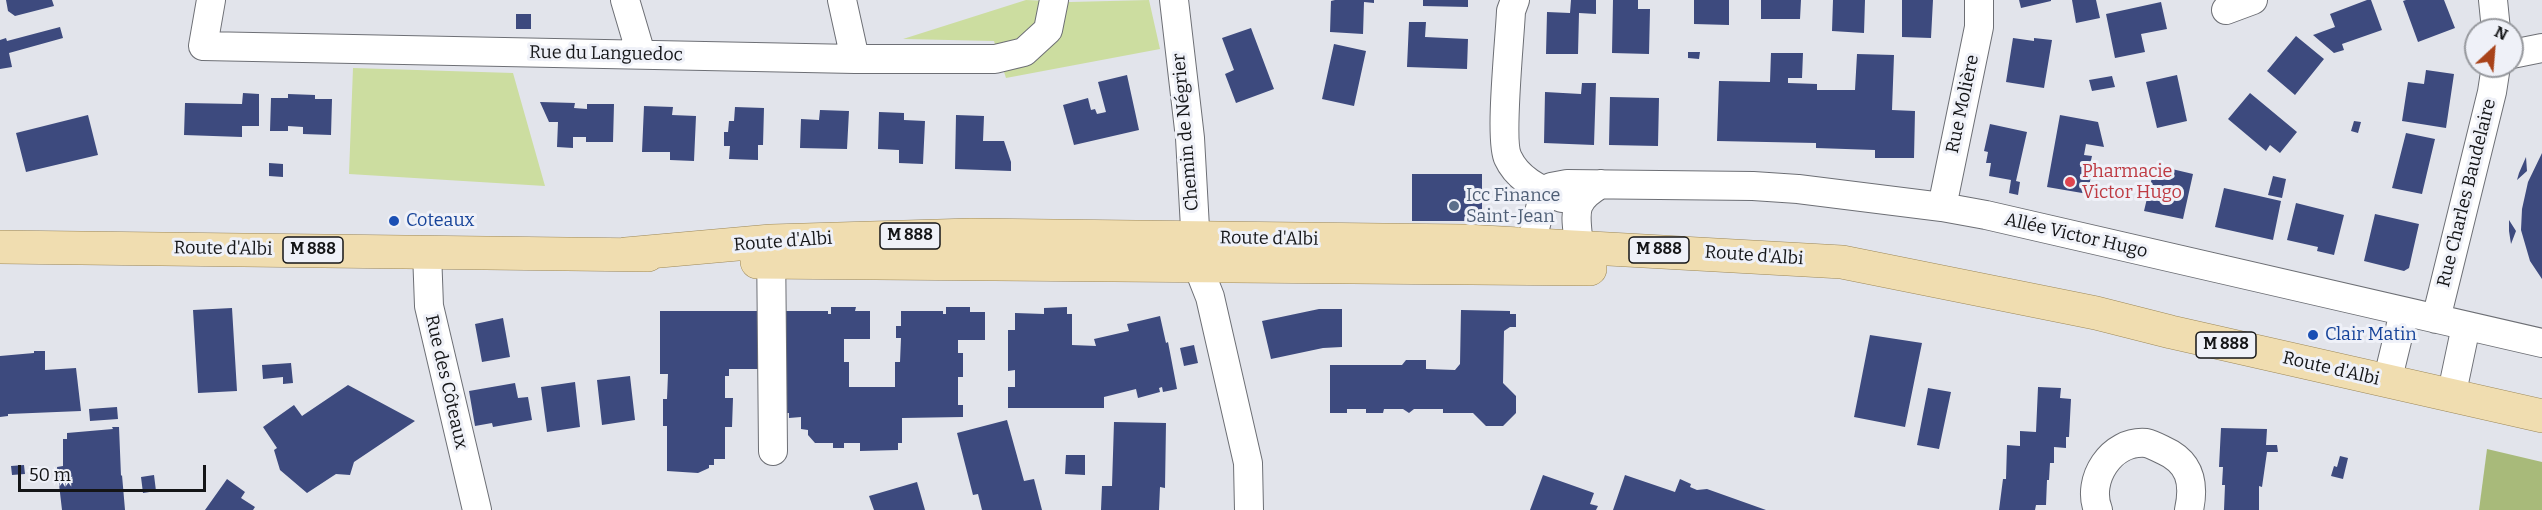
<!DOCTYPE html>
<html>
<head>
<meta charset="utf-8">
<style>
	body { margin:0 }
	#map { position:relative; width:2542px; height:510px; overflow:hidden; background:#e2e4eb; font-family:Bitter,serif }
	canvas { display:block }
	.north { position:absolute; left:2464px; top:18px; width:60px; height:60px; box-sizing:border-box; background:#eff1f8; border:2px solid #97999e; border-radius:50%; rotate:26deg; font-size:16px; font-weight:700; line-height:24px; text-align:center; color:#141517 }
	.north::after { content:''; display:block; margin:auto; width:21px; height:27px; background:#a9431a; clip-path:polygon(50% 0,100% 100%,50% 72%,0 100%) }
	.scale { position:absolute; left:18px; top:465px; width:188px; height:27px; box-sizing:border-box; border:3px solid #141517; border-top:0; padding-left:8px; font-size:18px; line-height:21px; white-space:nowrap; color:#141517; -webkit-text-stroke:4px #eff1f8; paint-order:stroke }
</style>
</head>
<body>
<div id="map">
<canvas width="2542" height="510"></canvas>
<div class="north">N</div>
<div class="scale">50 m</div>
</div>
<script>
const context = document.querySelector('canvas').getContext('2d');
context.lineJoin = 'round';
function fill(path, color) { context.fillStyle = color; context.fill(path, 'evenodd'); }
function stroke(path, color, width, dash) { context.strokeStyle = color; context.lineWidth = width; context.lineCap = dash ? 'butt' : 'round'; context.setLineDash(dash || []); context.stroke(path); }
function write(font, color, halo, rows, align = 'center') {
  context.font = font + ' Bitter,serif'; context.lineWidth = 6; context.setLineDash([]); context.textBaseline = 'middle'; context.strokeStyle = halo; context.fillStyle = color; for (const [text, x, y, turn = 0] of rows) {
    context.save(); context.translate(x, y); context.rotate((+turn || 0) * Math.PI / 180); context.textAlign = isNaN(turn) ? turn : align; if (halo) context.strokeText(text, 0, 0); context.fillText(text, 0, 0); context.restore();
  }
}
const green = new Path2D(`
	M1026,0l45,2 78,-2 11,49 -154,29 -12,-37 -91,-2z
	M353,68l160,5 32,113 -196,-12z`);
const forest = new Path2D(`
	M2487,449l55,13v48h-63z`);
const building = new Path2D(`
	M6,0h46l2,6 -39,10 -7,-5z
	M1335,0h39v3l-10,-1 -1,32 -33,-2 1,-31z
	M1423,0h45v7l-45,-1z
	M1571,0h25v14l-17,-1 -1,41h-32l1,-42 23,1z
	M1613,0h25v9h12l-1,45 -37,-1z
	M1694,0h35v25l-35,-1z
	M1761,0h40l-1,19h-39z
	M1833,0h32l-1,33 -32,-2z
	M1902,0h31l-2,38 -29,-1z
	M2019,0h32v1l-30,7z
	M2072,0h24l4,18 -24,5z
	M2367,0h4l11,30 -40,14 2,6 -10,3 -21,-18 22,-8 -5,-13z
	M2406,0h38l11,28 -37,14 -15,-41z
	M2161,2l6,27 -26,5 4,18 -30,6 -9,-44z
	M516,14h15v15h-15z
	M1409,22h17l-1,15 43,2 -1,30 -60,-2z
	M60,27l3,11 -54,15 3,14 -12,2v-29l6,-2 1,3z
	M1251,28l23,61 -38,14 -11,-29 9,-4 -12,-32z
	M2296,36l28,23 -29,36 -28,-24z
	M2013,38l21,3v-3l18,2 -8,48 -38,-6z
	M1334,44l32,7 -12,55 -32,-7z
	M1688,52h12l-1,7 -11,-1z
	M1771,53h32l-1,25h-14v5l29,1v6h38l2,-36 37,1 -2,55 23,1 -1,47h-39v-8l-59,-2v-5l-99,-2 2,-60 51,1z
	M2426,70l28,4 -8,54 -44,-7 6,-39 16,2z
	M1127,75l12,55 -65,15 -11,-40 25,-7 3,12 4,-1 2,5 9,-2 -8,-30z
	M2177,75l10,46 -30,7 -11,-46z
	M2112,76l3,11 -23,4 -3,-11z
	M1582,83h14l-2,62 -50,-2 1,-51 36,2z
	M243,93l16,1v32h-17v11l-58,-2 1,-32 57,1z
	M2250,93l47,39 -17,21 -10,-8 -4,6 -38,-32z
	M288,94l27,1v4h17l-1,36 -28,-1v-7l-15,-1v5h-18l1,-33h17z
	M1610,97l49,1 -1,48 -49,-1z
	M540,102l35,1 -1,5 13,1v-5h27l-1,38h-27v-5h-13v11l-16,-1 1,-25h-9z
	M644,106l29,1 -1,8 24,1 -2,45 -24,-1v-8h-28z
	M735,107l29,1 -1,37h-5v15l-29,-1 1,-13h-6v-14h4l1,-11h5z
	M820,110l29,1 -2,38 -47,-1 1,-29 18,1z
	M879,112l25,1v7l21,1 -2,43 -24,-1v-13l-21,-1z
	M88,115l10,40 -72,17 -10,-39z
	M956,115l28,1 -1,25h21l7,21v9l-56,-2z
	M2060,115l38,7 6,25 -18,-3 -2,11 8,1 -3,13h3l-4,25 -41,-7z
	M2354,121l7,1 -3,11 -7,-2z
	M1990,124l37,8 -11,49 4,1 -2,13 -9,-2 2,-13 -22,-4 2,-13h-5l2,-11 -4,-1z
	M2406,133l29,6 -13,55 -30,-6z
	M2542,153v126l-12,-18 -9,-31 1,-21 6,-27z
	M2526,157l1,14 -10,9 2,-7z
	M269,163l14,1v13l-14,-1z
	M2155,165l38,9 -10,45 -39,-8z
	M1412,174h70v47h-70z
	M2273,176l13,3 -4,19 -14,-3z
	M2224,188l57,13 -8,39 -58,-13z
	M2296,203l48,12 -10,40 -17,-4 1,-4 -31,-7z
	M2375,214l44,10 -10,44 -5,3 -40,-10z
	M2509,220l7,11 -5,13 -2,-13z
	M831,307h25l-1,4h15v28h-26v23h5v25h46v-25h5l1,-24h-5v-12h5v-15h42v3h3v-7h24v5h15v28h-27v13h5v24h-5v28h5v12l-61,1v25h-4v7l-38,1v-8h-16v5h-11v-5h-18l-7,-8v-5l-7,-1v-12l-12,1v-5h-8l5,-75h-4l-1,-12h5v-15h42v3h3z
	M1067,307v7h5v31l24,1 -2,-7 35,-8 -2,-7 33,-8 6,27 2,-1 9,47 -14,3 -1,-5 -3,1 1,4 -22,6 -2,-9 -32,8v11h-96v-21h7v-17l-7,1v-41h7v-17l29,1v-6z
	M232,308l5,83 -39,2 -5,-83z
	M1319,309h23v38l-19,1 -52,11 -9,-38z
	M1461,310l49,1v3h6v13h-6l-6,4 -1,52 13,13v17l-13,13h-17l-13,-13h-30v-4h-29l-5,4 -6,-4h-19l-1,4h-17v-4h-19v4h-17v-48h72l4,-5h20v9l29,1 5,-6z
	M660,311h98v58h-29v7h-4v22h8l-1,29h-7v32h-11v6h-5v3l-11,5 -31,-2v-45h-4v-27h4l1,-25h-8z
	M503,318l7,39 -28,5 -7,-38z
	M1870,335l52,8 -17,84 -51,-10z
	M1194,345l4,18 -14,3 -4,-18z
	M34,351h11v19l31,-2 5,43 -73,3v2l-8,1v-61l34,-3z
	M291,363l2,20 -10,1v-7l-20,2 -1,-14z
	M630,376l5,44 -33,5 -5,-45z
	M575,382l5,45 -33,5 -6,-45z
	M515,383l3,15 10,-1 4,23 -39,7 -1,-4 -17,3 -6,-35z
	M348,385l67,36 -61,41 -4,13 -14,-1 -29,19 -27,-23 -6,-20 3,-2 -14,-21 31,-22 8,11z
	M2038,387l23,1 -1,10 11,1 -2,38h-3v11l-12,-1v16h-4l-1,17h-2l-1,25h-10l-1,5h-36l4,-31h3l1,-34 13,1v-15l16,1z
	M1928,388l23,4 -12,57 -22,-4z
	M117,407l1,12 -28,2 -1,-12z
	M1007,420l17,61 10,-2 8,31h-60l-4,-16 -5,1 -16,-62z
	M1114,422l52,1 -1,65 -5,-1 -1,23h-58l1,-24h10z
	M112,427h7l2,49 1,-1 3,35h-63l-5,-43 6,-1v-27h4v-6l46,-4z
	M2221,428l46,1 -1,16h11l1,7h-11l-5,35 -3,-1v24h-35l1,-25h-3l1,-18h-4z
	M1066,455h19v20l-20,-1z
	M2340,456l8,2 -5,21 -12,-3 3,-10 3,1z
	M24,465l1,9 -13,1 -1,-9z
	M154,475l2,16 -13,2 -2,-16z
	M1543,475l51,18 -4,11 8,2 -2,4h-66z
	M1625,475l50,17 5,-13 11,5 -1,3 7,3 10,-1 59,21h-153z
	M227,479l18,13 -4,6 14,9 -2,3h-48z
	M917,482l8,28h-51l-5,-14z`);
const minor = new Path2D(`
	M211,0l-8,46 652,13h140l29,-7 24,-22 6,-30
	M625,0l16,54
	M842,0l13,59
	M1174,0l16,138 7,126 13,33 38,166 1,47
	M1515,0l-4,11c-1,26 -12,130 -3,147 10,22 33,33 54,40
	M2493,0l3,30
	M2226,10l27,-10
	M2512,54l30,-6
	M1601,184c-31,18 -25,29 -22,62l-20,23 -28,-24 13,-53 7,-5 16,-3 186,2 45,3 144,18 44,8 556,128
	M1942,207l37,-180v-27
	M771,241l2,210
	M427,252l2,54 48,204
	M2436,319l56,-227 4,-26
	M2387,382l17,-70
	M2451,397l15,-71
	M2098,510c-12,-30 13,-70 48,-67 5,1 11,4 17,7 27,12 32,32 26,60`);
const major = new Path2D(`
	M0,247l648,8
	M626,254l145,-13 200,-6 494,6 377,21 254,51 75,19 371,84
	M757,262l833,7`);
const markers = [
	[2070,182,6,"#e0444e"],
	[1454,206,6,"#5c6f8a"],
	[394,221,6,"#1a4fb4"],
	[2313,335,6,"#1a4fb4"]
];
const shields = [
	[910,236,60],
	[313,250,60],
	[1659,250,60],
	[2226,345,60]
];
const shieldNames = [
	["M 888",910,236],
	["M 888",313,250],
	["M 888",1659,250],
	["M 888",2226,345]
];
const streetNames = [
	["Rue du Languedoc",606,54,1],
	["Rue Molière",1963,104,-78],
	["Chemin de Négrier",1186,132,-95],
	["Rue Charles Baudelaire",2467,193,-76],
	["Allée Victor Hugo",2076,236,13],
	["Route d'Albi",1269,239,1],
	["Route d'Albi",783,242,-4],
	["Route d'Albi",223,249,1],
	["Route d'Albi",1754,256,4],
	["Route d'Albi",2331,369,13],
	["Rue des Côteaux",446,382,77]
];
const healthNames = [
	["Pharmacie",2082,172],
	["Victor Hugo",2082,193]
];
const serviceNames = [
	["Icc Finance",1466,196],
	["Saint-Jean",1466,217]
];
const transitNames = [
	["Coteaux",406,221],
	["Clair Matin",2325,335]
];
fill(green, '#ccdda0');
fill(forest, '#a8ba7a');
fill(building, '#3d4a7e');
stroke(minor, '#6d6f75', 30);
stroke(major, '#9c8859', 34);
stroke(minor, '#fff', 28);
stroke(major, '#f0ddb0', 33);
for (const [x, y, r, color] of markers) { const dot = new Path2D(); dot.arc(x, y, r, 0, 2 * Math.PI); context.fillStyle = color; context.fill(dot); stroke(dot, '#eff1f8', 2); }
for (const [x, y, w] of shields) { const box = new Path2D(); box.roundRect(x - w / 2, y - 13, w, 26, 4.5); context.fillStyle = '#eff1f8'; context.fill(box); stroke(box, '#141517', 1.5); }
write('bold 16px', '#141517', null, shieldNames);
write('18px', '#141517', '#eff1f8', streetNames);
write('18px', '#be3a42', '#eff1f8', healthNames, 'left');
write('18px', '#4e5e75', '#eff1f8', serviceNames, 'left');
write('18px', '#164399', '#eff1f8', transitNames, 'left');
</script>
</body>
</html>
